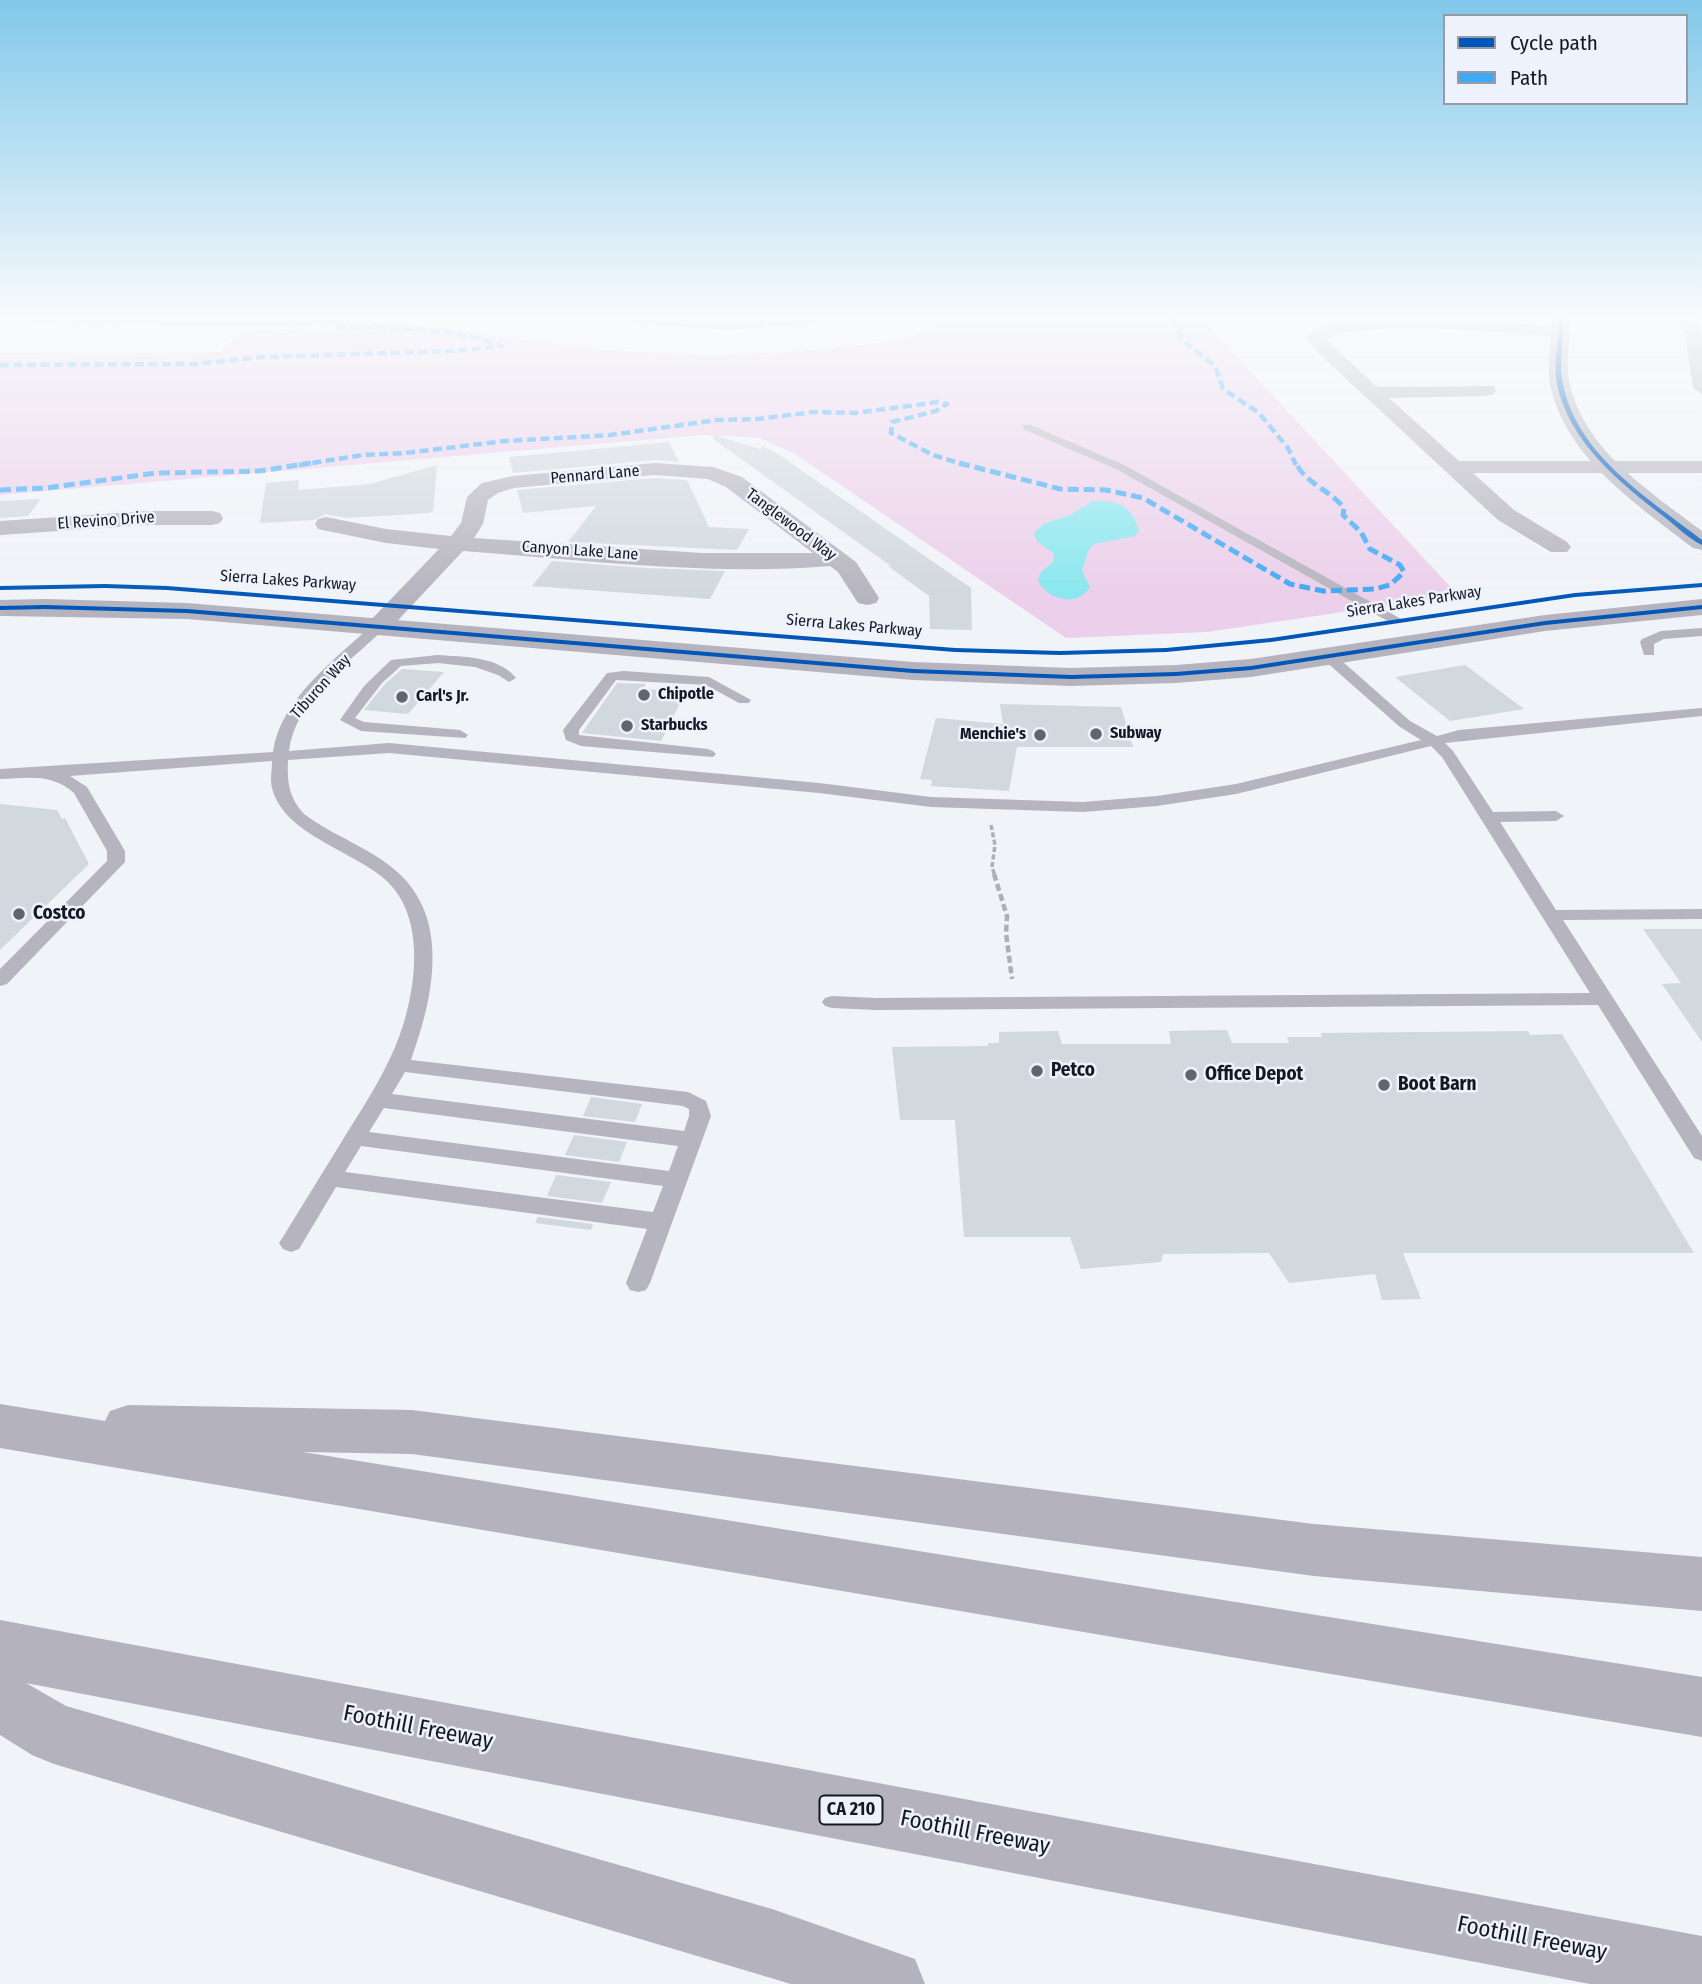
<!DOCTYPE html>
<html>
<head>
<meta charset="utf-8">
<style>
	body { margin:0 }
	#map { position:relative; width:1702px; height:1984px; overflow:hidden; background:#f0f3f8; font-family:"Fira Sans Condensed",sans-serif }
	canvas { display:block }
	.legend { position:absolute; left:1443px; top:14px; width:245px; height:91px; box-sizing:border-box; background:#edf2fc; border:2px solid #969ba4; margin:0; padding:9px 12px; list-style:none; font-size:21px; color:#141821 }
	.legend li { display:flex; align-items:center; gap:14px; height:35px }
	.legend b { width:35px; border:2px solid #969ba4 }
</style>
</head>
<body>
<div id="map">
<canvas width="1702" height="1984"></canvas>
<ul class="legend">
<li><b style="height:9px;background:#0057b8"></b>Cycle path</li>
<li><b style="height:9px;background:#3fa9f5"></b>Path</li>
</ul>
</div>
<script>
const context = document.querySelector('canvas').getContext('2d');
context.lineJoin = 'round';
function fill(path, color) { context.fillStyle = color; context.fill(path, 'evenodd'); }
function stroke(path, color, width, dash) { context.strokeStyle = color; context.lineWidth = width; context.lineCap = dash ? 'butt' : 'round'; context.setLineDash(dash || []); context.stroke(path); }
function write(font, color, halo, rows, align = 'center') {
  context.font = font + ' "Fira Sans Condensed",sans-serif'; context.lineWidth = 5; context.setLineDash([]); context.textBaseline = 'middle'; context.strokeStyle = halo; context.fillStyle = color; for (const [text, x, y, turn = 0] of rows) {
    context.save(); context.translate(x, y); context.rotate((+turn || 0) * Math.PI / 180); context.textAlign = isNaN(turn) ? turn : align; if (halo) context.strokeText(text, 0, 0); context.fillText(text, 0, 0); context.restore();
  }
}
const green = new Path2D(`
	M939,319h263l256,276 -251,37 -141,6 -271,-184 -35,-16 -58,-3 -702,60v-142l221,-1 23,-22 85,-2 70,-6 206,28 107,6 103,-6 80,-9 38,-12z`);
const water = new Path2D(`
	M1093,501c25,-1 39,5 46,30l-4,5 -41,8 -6,7 -6,20 8,16c-13,21 -42,13 -52,-6l2,-8 14,-12v-7l-18,-14 -2,-7 9,-9 27,-9z`);
const building = new Path2D(`
	M715,435l45,14 2,-3 16,8 193,134 1,42 -42,-1 -1,-33 -41,-30h3l-178,-127z
	M669,442l10,20 -24,-2 -142,13 -4,-16z
	M437,465l-4,46 -3,2 -84,5 -21,-4 -11,6 -54,3 6,-40 33,-3 -1,10 72,-6z
	M655,478l32,2 22,47 40,2 -12,21 -169,-8 28,-36 -73,7 -6,-23z
	M41,499l-13,17 -28,2v-17z
	M552,561l94,7 79,3 -15,28 -178,-13z
	M1465,665l59,44 -74,12 -55,-44z
	M402,669l42,3 -36,42 -44,-4 20,-25z
	M617,683l29,1 -3,5 43,3 -25,49 -79,-8z
	M1000,704l121,3 12,40h-116l-8,44 -78,-5 1,-6 -12,-1 16,-61 67,6z
	M0,804l57,6 5,9 3,-1 24,46 -89,86z
	M1643,929h59v113l-40,-58 19,-1z
	M1227,1030l5,13h57l-2,-6h35l-1,-4 207,-2 2,4 32,-1 132,219h-291l18,46 -39,1 -7,-26 -86,9 -20,-30 -106,1 -2,8 -80,7 -11,-32h-106l-9,-117h-55l-8,-73 96,-1v-3h11v-11l59,-1 4,13h109l-2,-13z
	M591,1097l51,7 -7,18 -52,-6z
	M574,1135l53,7 -8,20 -54,-7z
	M556,1175l55,7 -9,21 -55,-7z
	M538,1217l55,7 -2,6 -56,-7z`);
const pathFar1 = new Path2D(`
	M991,825l4,20 -3,22 3,9`);
const path = new Path2D(`
	M994,874l13,42 -1,17 6,46`);
const lane = new Path2D(`
	M1023,425h8l93,40 279,155 -2,3h-10l-275,-154 -93,-40z
	M378,623l7,4 -2,3c-35,33 -88,71 -94,121l100,-8 430,40 112,14 152,5 74,-6 79,-12 185,-44 -21,-13 -76,-67 -2,-3 7,-4 5,1 76,67 27,15 22,-6 243,-22v8l-257,27 8,8 40,61 63,-1 8,5 -8,5 -56,1 56,88 146,-1v10l-139,1 139,216v25l-8,-3 -96,-153 -722,5 -44,-2 -7,-2 -3,-4 3,-4 7,-2 44,2 714,-5 -148,-236 -11,-11 -195,48 -79,12 -74,6 -152,-5 -112,-14 -430,-40 -101,7c-1,23 1,37 16,54 28,21 64,33 91,56 57,48 38,129 16,190l277,32 18,9 5,15 -61,167 -4,7 -8,2 -8,-2 -4,-7 21,-54 -311,-42 -37,62 -8,3 -8,-3 -4,-6 4,-6c22,-36 45,-73 67,-109 22,-35 43,-68 55,-109 13,-46 18,-110 -24,-143 -20,-15 -43,-25 -64,-38 -20,-12 -39,-27 -45,-50 -2,-9 0,-18 0,-27l-202,15 17,11 38,64v11l-118,122 -7,2v-17l107,-108v-10l-33,-58c-22,-20 -46,-15 -74,-14v-10l273,-17c7,-53 63,-93 100,-128zM405,1072l278,34 6,3v7l-5,15 -292,-37zM384,1108l294,38 -9,25 -300,-39zM361,1146l302,40 -10,26 -308,-40z
	M1702,628v8l-38,3 -10,5v11h-10l-4,-13 2,-3 19,-8z
	M438,655c25,2 61,1 78,23l-7,4 -11,-7 -23,-8 -37,-4 -37,3 -19,17 -27,35 9,4 96,8 8,5 -3,3 -104,-7 -21,-11 24,-34 27,-26z
	M624,671l85,6 42,23 -2,3h-10l-33,-18 -90,-5 -37,50v5l129,14 5,2 3,3 -3,3 -132,-11 -15,-6 -3,-10 44,-57z`);
const street = new Path2D(`
	M19,319h336l-8,5 -66,3 -254,-3z
	M623,319h202l-8,5 -88,6 -98,-6z
	M1679,319h17l6,16v59l-9,-6 -8,-52z
	M1394,320c25,0 165,0 177,13l-9,5c-55,-5 -189,-20 -236,1l51,48 117,-1 2,4 -2,4 -7,2 -98,2 70,63h243v12h-229l41,37 53,32 4,5 -4,5h-16l-53,-32 -184,-171 -7,-12c18,-20 62,-16 87,-17z
	M655,463l58,4 29,10 114,85 23,36 -3,5 -9,2 -9,-2 -20,-31 -8,-6c-121,10 -246,-6 -367,-15l-76,81 -9,3 -9,-3 -4,-5 4,-5 70,-73 -53,-6 -68,-14 -3,-5 3,-5 8,-2 60,12 65,7 10,-13 6,-26 15,-14 31,-7zM655,475l53,4 18,8 87,66h-111l-228,-15 9,-14 5,-24 10,-7 16,-5z
	M147,511h65l8,2 3,5 -3,5 -8,2h-65l-147,10v-14z`);
const secondary = new Path2D(`
	M1552,319h18c0,22 -5,45 0,66 16,67 81,107 132,146v19l-9,-2c-55,-43 -128,-90 -143,-164 -4,-21 2,-43 2,-65z
	M45,599l142,4 726,59 158,6 105,-3 75,-6 294,-44 157,-16v16l-157,16 -294,46 -75,6 -105,3 -158,-6 -726,-61 -187,-3v-16z`);
const highway = new Path2D(`
	M0,1404l105,17 5,-10 18,-6 284,5 902,114 388,33v54l-388,-35 -902,-122 -109,-2 1399,225v60l-1702,-289z
	M0,1620l1702,316v48h-112l-1564,-301 40,23 706,203 143,50 10,25h-134l-737,-220 -22,-9 -32,-20z`);
const quietFar1 = new Path2D(`
	M1172,319l10,21 33,26 8,23 36,24 29,35 8,17
	M0,365l196,-1 65,-7 193,-6 48,-5c-52,-20 -113,-17 -168,-20
	M299,465l64,-10 42,-2 100,-12 105,-6 107,-15 40,-1 57,-7 41,1 83,-11 9,2 -11,7 -44,11 -1,11 42,22 32,10`);
const quiet = new Path2D(`
	M959,463l101,26 46,1 37,8 147,86 33,7 51,-2 16,-4 14,-13 -4,-7 -30,-16 -9,-17 -18,-17 1,-7c-14,-18 -38,-24 -48,-45
	M0,490l46,-2 110,-15 103,-2 52,-8`);
const cycleway = new Path2D(`
	M1559,319h4c1,21 -5,44 0,65 14,71 85,114 139,156v5c-14,-7 -26,-19 -39,-29 -44,-34 -94,-74 -106,-132 -4,-21 2,-43 2,-65z
	M1702,583v4l-127,10 -304,45 -105,10 -106,3 -105,-3 -788,-62 -62,-2 -105,2v-4l105,-2 62,2 788,62 105,3 106,-3 105,-10 304,-45z
	M45,605l142,4 726,60 158,6 105,-3 75,-6 294,-45 157,-16v4l-157,16 -294,45 -75,6 -105,3 -158,-6 -726,-60 -142,-4 -45,1v-4z`);
const markers = [
	[644,695,7,"#61656c"],
	[402,697,7,"#61656c"],
	[627,726,7,"#61656c"],
	[1096,734,7,"#61656c"],
	[1040,735,7,"#61656c"],
	[19,914,7,"#61656c"],
	[1037,1071,7,"#61656c"],
	[1191,1075,7,"#61656c"],
	[1384,1085,7,"#61656c"]
];
const farStreetnames = [
	["Pennard Lane",595,475,-5],
	["El Revino Drive",106,521,-4],
	["Tanglewood Way",791,525,37],
	["Canyon Lake Lane",580,551,4],
	["Sierra Lakes Parkway",288,581,4],
	["Sierra Lakes Parkway",1414,602,-9],
	["Sierra Lakes Parkway",854,626,5],
	["Tiburon Way",321,687,-48]
];
const farPoinames = [
	["Chipotle",658,695],
	["Carl's Jr.",416,697],
	["Starbucks",641,726],
	["Subway",1110,734],
	["Menchie's",1026,735,"right"]
];
const shields = [
	[851,1810,63]
];
const shieldNames = [
	["CA 210",851,1810]
];
const poiNames = [
	["Costco",33,914],
	["Petco",1051,1071],
	["Office Depot",1205,1075],
	["Boot Barn",1398,1085]
];
const nearStreetnames = [
	["Foothill Freeway",418,1728,11],
	["Foothill Freeway",975,1833,11],
	["Foothill Freeway",1532,1939,11]
];
fill(green, '#eccfea');
fill(water, '#8ae7ee');
fill(building, '#d1d8de');
stroke(pathFar1, '#afaeb6', 3.5, [5, 2.5]);
stroke(path, '#afaeb6', 4.5, [7, 3.5]);
fill(lane, '#b6b4be');
fill(street, '#b6b4be');
fill(secondary, '#b4b3be');
fill(highway, '#b4b2bc');
stroke(quietFar1, '#3fa9f5', 4.5, [9, 4.5]);
stroke(quiet, '#3fa9f5', 5, [11, 5]);
fill(cycleway, '#0057b8');
const sky = context.createLinearGradient(0, 0, 0, 597);
sky.addColorStop(0, '#82c8ea');
sky.addColorStop(0.53, '#f8fafc');
sky.addColorStop(1, '#f8fafc00');
context.fillStyle = sky;
context.fillRect(0, 0, 1702, 597);
for (const [x, y, r, color] of markers) { const dot = new Path2D(); dot.arc(x, y, r, 0, 2 * Math.PI); context.fillStyle = color; context.fill(dot); stroke(dot, '#edf2fc', 2.5); }
write('16px', '#141821', '#edf2fc', farStreetnames);
write('bold 16px', '#141821', '#edf2fc', farPoinames, 'left');
for (const [x, y, w] of shields) { const box = new Path2D(); box.roundRect(x - w / 2, y - 14.5, w, 29, 5); context.fillStyle = '#edf2fc'; context.fill(box); stroke(box, '#141821', 2); }
write('bold 18px', '#141821', null, shieldNames);
write('bold 19px', '#141821', '#edf2fc', poiNames, 'left');
write('23px', '#141821', '#edf2fc', nearStreetnames);
</script>
</body>
</html>
